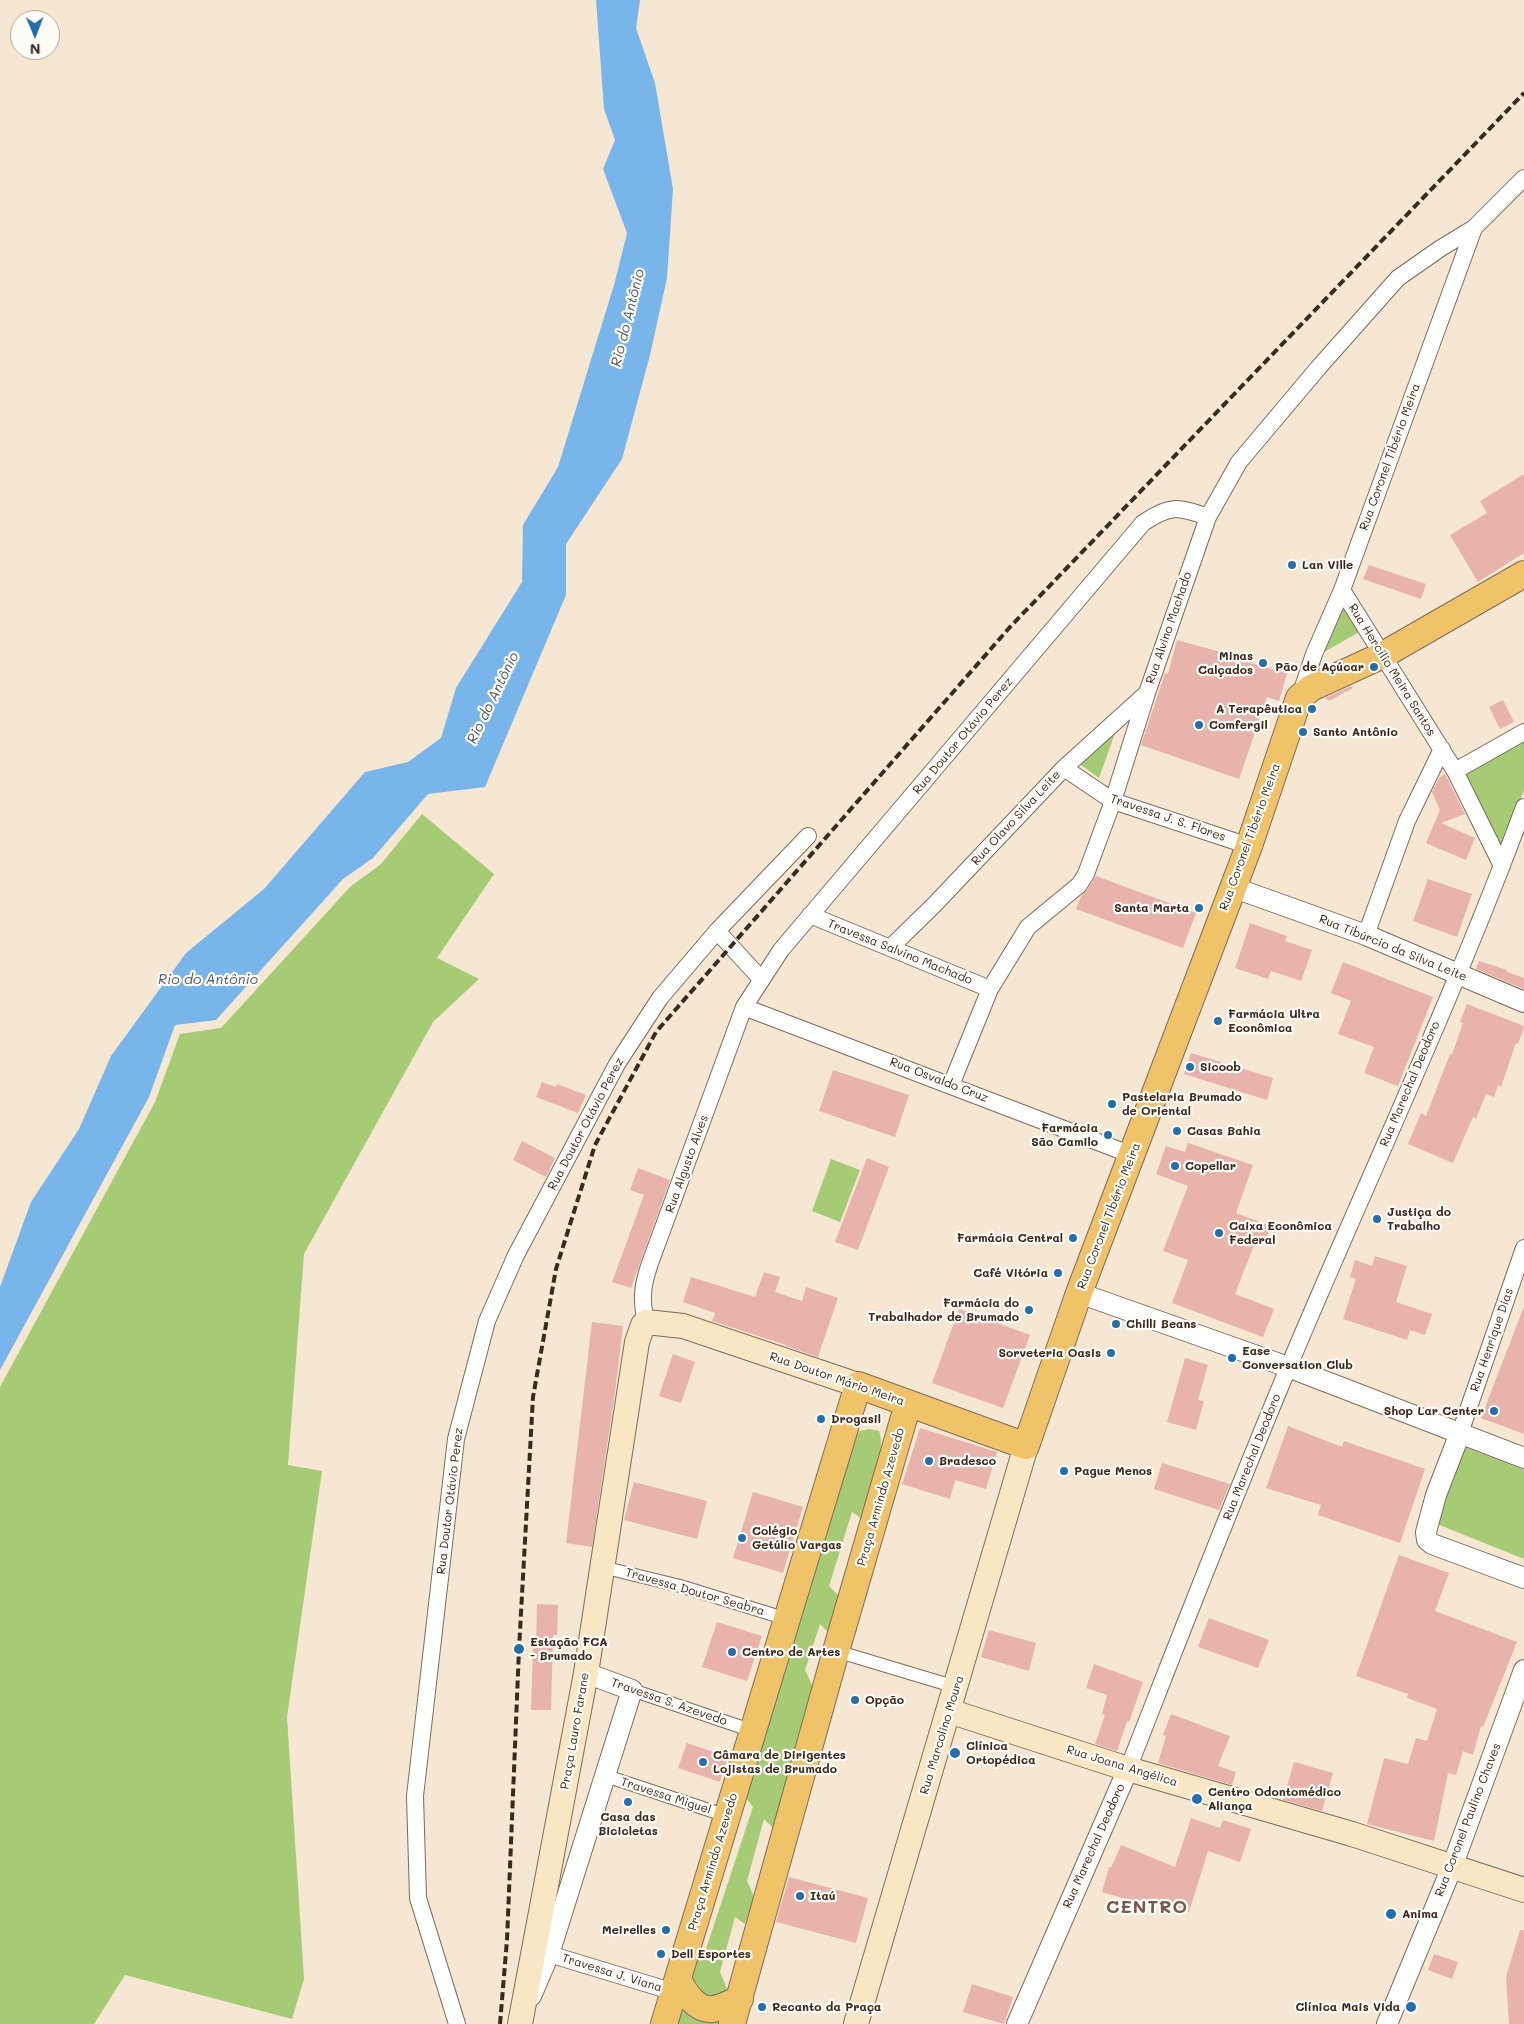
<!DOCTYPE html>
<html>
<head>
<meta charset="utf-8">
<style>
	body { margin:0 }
	#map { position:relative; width:1524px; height:2024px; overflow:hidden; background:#f6e7d2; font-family:Mali,sans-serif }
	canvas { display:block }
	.north { position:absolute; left:10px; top:10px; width:50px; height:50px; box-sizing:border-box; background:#fdfcf7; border:1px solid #afa8a0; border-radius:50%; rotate:179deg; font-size:14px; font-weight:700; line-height:20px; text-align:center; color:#3b2a1e }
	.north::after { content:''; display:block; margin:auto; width:18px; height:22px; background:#1f6fb2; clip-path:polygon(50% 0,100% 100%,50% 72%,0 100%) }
</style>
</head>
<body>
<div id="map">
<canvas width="1524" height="2024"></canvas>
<div class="north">N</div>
</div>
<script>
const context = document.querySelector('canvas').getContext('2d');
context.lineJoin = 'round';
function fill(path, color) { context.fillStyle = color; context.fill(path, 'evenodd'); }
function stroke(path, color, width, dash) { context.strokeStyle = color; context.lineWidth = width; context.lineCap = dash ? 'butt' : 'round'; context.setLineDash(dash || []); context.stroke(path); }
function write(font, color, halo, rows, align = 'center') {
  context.font = font + ' Mali,sans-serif'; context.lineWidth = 4.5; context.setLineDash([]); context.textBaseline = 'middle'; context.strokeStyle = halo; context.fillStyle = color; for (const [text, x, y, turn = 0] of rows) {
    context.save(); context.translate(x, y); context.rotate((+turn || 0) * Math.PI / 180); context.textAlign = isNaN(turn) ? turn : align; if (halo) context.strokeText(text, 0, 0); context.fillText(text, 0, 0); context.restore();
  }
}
const green = new Path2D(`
	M1339,594l22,37 -44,25z
	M1125,705l-26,73 -32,-23z
	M1524,739v51l-22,57 -40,-73z
	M422,814l72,60 -57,84 42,21 -46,43 -129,232 -16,211 34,6 -35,246 17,262 -12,40 -167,-44 -31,49h-94v-637l155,-285 25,-68 41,-6 130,-142 29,-21z
	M831,1159l29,11 -20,52 -28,-11z
	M869,1429l10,2c8,20 -11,66 -17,88l-10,-7 -23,74 11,11 -10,37 -10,-10 -15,46 9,19 -41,139 -9,-9 -17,62 7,16 -9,27 -10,-7 -15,55 7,17 -13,13 -24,-10 1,-36 12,2 50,-151 -10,-13 111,-355 6,-8z
	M1462,1446l62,24v89l-92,-37z
	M678,2006l10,8 31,6 -1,4h-45z`);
const water = new Path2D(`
	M596,0h44l-4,28 19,55 18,106 -6,89 -17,77 -28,104 -56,85v51l-81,192 -57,7 -55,64 -30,21 -127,141 -41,5 -26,72 -149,273v-83l31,-85 48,-73 32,-73 75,-103 78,-64 101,-117 43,-10 33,-24 15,-50 66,-106 1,-57 35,-58 56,-182 13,-52 -24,-64 12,-29 -11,-31z`);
const building = new Path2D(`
	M1524,474v79l-46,29 -28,-47 37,-22 -7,-12z
	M1369,565l57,19 -5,15 -58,-20z
	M1177,640l51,14v3l59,16 -8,28 -12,-4 -28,82 -98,-34 24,-72 3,1z
	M1351,686l2,2 -24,13 -4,-3z
	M1503,700l11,22 -14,7 -11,-22z
	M1445,774l20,40 -24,9 34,15 -9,22 -40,-17 14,-33 -8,-18 8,-15z
	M1096,876l100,37 -13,35 -107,-39 5,-13 6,-6z
	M1428,879l44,15 -15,43 -44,-16z
	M1250,923l37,13 -2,5 27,9 -11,31 -30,-10 -3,8 -33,-11z
	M1479,961l28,9v2l17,6v11l-48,-20z
	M1343,962l90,35 -35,89 -34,-13 10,-26 -36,-13 13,-33 -20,-8z
	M1467,1004l57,22v2l-6,16 -2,-1 -15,44 -3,-2 -4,12 -8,-3 -10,25 -3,-2 -20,46 -45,-19 13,-31 5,3 24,-62 2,1 11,-32 -3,-1z
	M1191,1053l82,25 -6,22 -83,-26z
	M833,1070l76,25 -14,42 -76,-26z
	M542,1082l14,5 1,-3 29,11 -8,18 -42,-16z
	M522,1141l33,17 -9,19 -33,-17z
	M1188,1143l65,22 -17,48 35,13 -7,17 -8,-3 -21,54 39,15 -11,28 -91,-34 16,-43 -25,-9 25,-65 -32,-12 10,-28 19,6z
	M867,1158l22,9 -31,83 -23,-8z
	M638,1168l32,12 -39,108 -19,-6 32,-87 -14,-5z
	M1375,1256l32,10 -11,36 36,12 -7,21 -15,-5 -3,10 -64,-21 13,-40 -6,-2 5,-17 17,6z
	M764,1272l16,5 -5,15 27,9 4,-14 32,11 -20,59 -32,-11v-1l-74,-24 3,-8 -32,-11 8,-25 64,20z
	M959,1309l71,26 -27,73 -71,-25z
	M1523,1309h1v125l-43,-16z
	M592,1322l31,4 -8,66 -23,155 -26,-4z
	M673,1354l22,8 -14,41 -22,-7z
	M1185,1358l23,7 -10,35 6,1 -8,29 -29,-8z
	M1288,1426l54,21 2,-6 81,28 -25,74 -82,-28 3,-10 -55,-17z
	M920,1428l77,24 -11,37 -31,-9 -5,19 -48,-15z
	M1162,1463l68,21 -11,26 -65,-21z
	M634,1482l73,19 -10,38 -73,-19z
	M753,1492l50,15 -20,66 -50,-15z
	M1399,1555l50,18 -14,38 82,31 -34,85 -2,-1 -8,29 -10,-4 -7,24 -8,-2 -14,68 -67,-17 17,-66 24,6 8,-26 11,3 10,-32 -30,-11 1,-4 -52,-18z
	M537,1604l21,1 -1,30h-4l-2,75h-20l2,-65h3z
	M1209,1618l60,22 -11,28 -60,-21z
	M717,1622l45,14 -15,45 -45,-14z
	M989,1630l47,13 -7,28 -48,-14z
	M1094,1664l49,18 -14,40 -2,-1 -10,30 -22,-7 10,-29 -3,-1 5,-19 -21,-7z
	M1171,1714l59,22 -12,30 18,6 -4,13 -74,-22 8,-27 -3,-1z
	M687,1743l41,14 -8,25 -42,-14z
	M1294,1762l39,11 -11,38 -39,-11z
	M1191,1818l29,10 3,-8 28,9 -11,33 -32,-11 -19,61 -41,-13 -2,6 -44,-13 7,-25 2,1 10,-23 54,22z
	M789,1877l79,21 -12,45 -80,-21z
	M1520,1930h4v94h-15l-3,-47z
	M1434,1954l24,8 -6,17 -24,-9z
	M972,1984l41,13 -9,27 -41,-12z`);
const pedestrian = new Path2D(`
	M602,1567l78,19 107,33
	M836,1651l120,36
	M632,1690l121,41
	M606,1776l121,40`);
const minor = new Path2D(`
	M1342,590l113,181 47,95
	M1300,696l14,-42 28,-64 132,-362
	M1064,768l49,33 136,45
	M1455,771l69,-39
	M810,915l180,74
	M717,931l44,48
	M1366,935l41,-114 35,-72
	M890,948l45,-44 129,-136 83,-75
	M744,1007l388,148
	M951,1085l39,-96 38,-62 51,-42 7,-11 27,-73 34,-108 61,-176 31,-55 80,-95 79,-89 43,-30 33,-20 50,-50
	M646,1322c-5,-22 -4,-34 3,-56l95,-259 37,-57 362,-427c28,-19 35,-16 65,-6
	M1460,1433l64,-185
	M1128,1769c53,-135 105,-270 161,-403 78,-186 165,-369 235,-559
	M549,1954l125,38
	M457,2024l-39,-126 -3,-102 41,-357 31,-118 29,-66 101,-191 43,-66 57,-67 91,-95`);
const tertiary = new Path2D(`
	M1232,887l134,48 158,67
	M1079,1293l209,74 236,91
	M1460,1433l-24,62 -10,37 1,8 5,4 92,34
	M531,1996l18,-42 83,-264 -46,-17
	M1017,2024l111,-255
	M1387,2024l65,-157 72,-197`);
const secondary = new Path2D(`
	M949,1711l179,58 224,65 172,56
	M520,2024l66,-351 51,-331 6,-17 3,-3 37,4 175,59
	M856,2024l170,-578`);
const primary = new Path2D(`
	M678,1979c6,13 18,32 35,30 9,-1 19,-7 27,-10
	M664,2024l194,-639 168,61 53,-153 170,-447 50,-148 12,-10 72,-33 141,-81
	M732,2024l104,-373 72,-247`);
const rail = new Path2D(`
	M500,2024l7,-84 12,-291 14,-252 23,-128 39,-124 61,-113 354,-405 514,-534`);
const markers = [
	[1292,565,5,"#1f6fb2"],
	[1263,663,5,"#1f6fb2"],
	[1374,667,5,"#1f6fb2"],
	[1312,709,5,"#1f6fb2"],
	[1199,725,5,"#1f6fb2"],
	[1303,732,5,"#1f6fb2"],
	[1199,908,5,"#1f6fb2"],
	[1218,1021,5,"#1f6fb2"],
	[1190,1067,5,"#1f6fb2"],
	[1112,1104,5,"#1f6fb2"],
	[1177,1131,5,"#1f6fb2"],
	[1108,1135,5,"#1f6fb2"],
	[1175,1166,5,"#1f6fb2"],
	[1377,1219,5,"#1f6fb2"],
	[1219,1233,5,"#1f6fb2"],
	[1073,1238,5,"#1f6fb2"],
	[1058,1273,5,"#1f6fb2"],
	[1029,1310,5,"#1f6fb2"],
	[1116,1324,5,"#1f6fb2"],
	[1111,1353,5,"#1f6fb2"],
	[1232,1358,5,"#1f6fb2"],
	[1494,1411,5,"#1f6fb2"],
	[821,1419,5,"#1f6fb2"],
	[929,1461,5,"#1f6fb2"],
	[1064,1471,5,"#1f6fb2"],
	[742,1538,5,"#1f6fb2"],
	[519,1649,6,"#1f6fb2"],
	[732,1652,5,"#1f6fb2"],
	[855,1700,5,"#1f6fb2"],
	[955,1753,6,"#1f6fb2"],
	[703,1762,5,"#1f6fb2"],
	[1197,1799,6,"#1f6fb2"],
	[628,1802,5,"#1f6fb2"],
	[800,1896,5,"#1f6fb2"],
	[1391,1914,6,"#1f6fb2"],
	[666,1930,5,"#1f6fb2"],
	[661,1954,5,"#1f6fb2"],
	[762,2007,5,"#1f6fb2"],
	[1411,2007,6,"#1f6fb2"]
];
const streetNames = [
	["Rua Coronel Tibério Meira",1390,457,-70],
	["Rua Alvino Machado",1169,628,-71],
	["Rua Hercílio Meira Santos",1392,670,58],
	["Rua Doutor Otávio Perez",963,736,-50],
	["Rua Olavo Silva Leite",1016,818,-47],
	["Travessa J. S. Flores",1168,818,19],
	["Rua Coronel Tibério Meira",1250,837,-70],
	["Rua Tibúrcio da Silva Leite",1393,948,22],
	["Travessa Salvino Machado",900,952,22],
	["Rua Osvaldo Cruz",939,1080,21],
	["Rua Marechal Deodoro",1410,1084,-67],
	["Rua Doutor Otávio Perez",586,1124,-62],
	["Rua Algusto Alves",687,1164,-70],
	["Rua Coronel Tibério Meira",1109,1216,-69],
	["Rua Henrique Dias",1492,1340,-71],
	["Rua Doutor Mário Meira",837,1379,19],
	["Rua Marechal Deodoro",1252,1457,-68],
	["Praça Armindo Azevedo",881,1497,-74],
	["Rua Doutor Otávio Perez",450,1501,-83],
	["Travessa Doutor Seabra",695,1592,16],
	["Travessa S. Azevedo",669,1702,19],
	["Praça Lauro Farane",575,1731,-80],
	["Rua Marcolino Moura",942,1735,-73],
	["Rua Joana Angélica",1122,1766,17],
	["Travessa Miguel",666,1796,18],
	["Rua Coronel Paulino Chaves",1468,1820,-69],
	["Rua Marechal Deodoro",1094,1846,-66],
	["Praça Armindo Azevedo",713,1862,-73],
	["Travessa J. Viana",612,1973,17]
];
const poiNames = [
	["Lan Ville",1302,565],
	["Minas",1253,656,"right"],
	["Calçados",1253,670,"right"],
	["Pão de Açúcar",1364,667,"right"],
	["A Terapêutica",1302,709,"right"],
	["Comfergil",1209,725],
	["Santo Antônio",1313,732],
	["Santa Marta",1189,908,"right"],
	["Farmácia Ultra",1228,1014],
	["Econômica",1228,1028],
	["Sicoob",1200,1067],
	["Pastelaria Brumado",1122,1097],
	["de Oriental",1122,1111],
	["Farmácia",1098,1128,"right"],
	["São Camilo",1098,1142,"right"],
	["Casas Bahia",1187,1131],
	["Copellar",1185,1166],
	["Justiça do",1387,1212],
	["Trabalho",1387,1226],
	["Caixa Econômica",1229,1226],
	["Federal",1229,1240],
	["Farmácia Central",1063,1238,"right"],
	["Café Vitória",1048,1273,"right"],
	["Farmácia do",1019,1303,"right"],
	["Trabalhador de Brumado",1019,1317,"right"],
	["Chilli Beans",1126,1324],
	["Ease",1242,1351],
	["Conversation Club",1242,1365],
	["Sorveteria Oasis",1101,1353,"right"],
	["Shop Lar Center",1484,1411,"right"],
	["Drogasil",831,1419],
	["Bradesco",939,1461],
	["Pague Menos",1074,1471],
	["Colégio",752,1531],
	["Getúlio Vargas",752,1545],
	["Estação FCA",530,1642],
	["- Brumado",530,1656],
	["Centro de Artes",742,1652],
	["Opção",865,1700],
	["Clínica",966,1746],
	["Ortopédica",966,1760],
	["Câmara de Dirigentes",713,1755],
	["Lojistas de Brumado",713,1769],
	["Centro Odontomédico",1208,1792],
	["Aliança",1208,1806],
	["Casa das",628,1817,"center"],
	["Bicicletas",628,1831,"center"],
	["Itaú",810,1896],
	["Anima",1402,1914],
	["Meirelles",656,1930,"right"],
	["Dell Esportes",671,1954],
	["Recanto da Praça",772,2007],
	["Clínica Mais Vida",1400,2007,"right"]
];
const waterNames = [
	["Rio do Antônio",628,318,-76],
	["Rio do Antônio",493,698,-64],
	["Rio do Antônio",208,980]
];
const districtNames = [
	["CENTRO",1147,1907]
];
fill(green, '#a5cb75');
fill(water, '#77b5ea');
fill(building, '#e7b3aa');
stroke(pedestrian, '#7c6c5d', 14);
stroke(minor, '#7c6c5d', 18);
stroke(tertiary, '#7c6c5d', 22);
stroke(secondary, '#7c6c5d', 26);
stroke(primary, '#7c6c5d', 28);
stroke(pedestrian, '#fff', 12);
stroke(minor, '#fff', 16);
stroke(tertiary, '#fff', 20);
stroke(secondary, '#f9e7c3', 24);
stroke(primary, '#f0c369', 26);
stroke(rail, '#3b2a1e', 4, [8, 4]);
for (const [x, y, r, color] of markers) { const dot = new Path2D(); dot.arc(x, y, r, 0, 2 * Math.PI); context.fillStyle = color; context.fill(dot); stroke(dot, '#fdfcf7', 2); }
write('12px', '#3b2a1e', '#fdfcf7', streetNames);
write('bold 12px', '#3b2a1e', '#fdfcf7', poiNames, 'left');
write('italic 14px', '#505b65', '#fdfcf7', waterNames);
context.letterSpacing = '1px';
write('bold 18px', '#775a4f', '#fdfcf7', districtNames);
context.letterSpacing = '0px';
</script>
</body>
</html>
